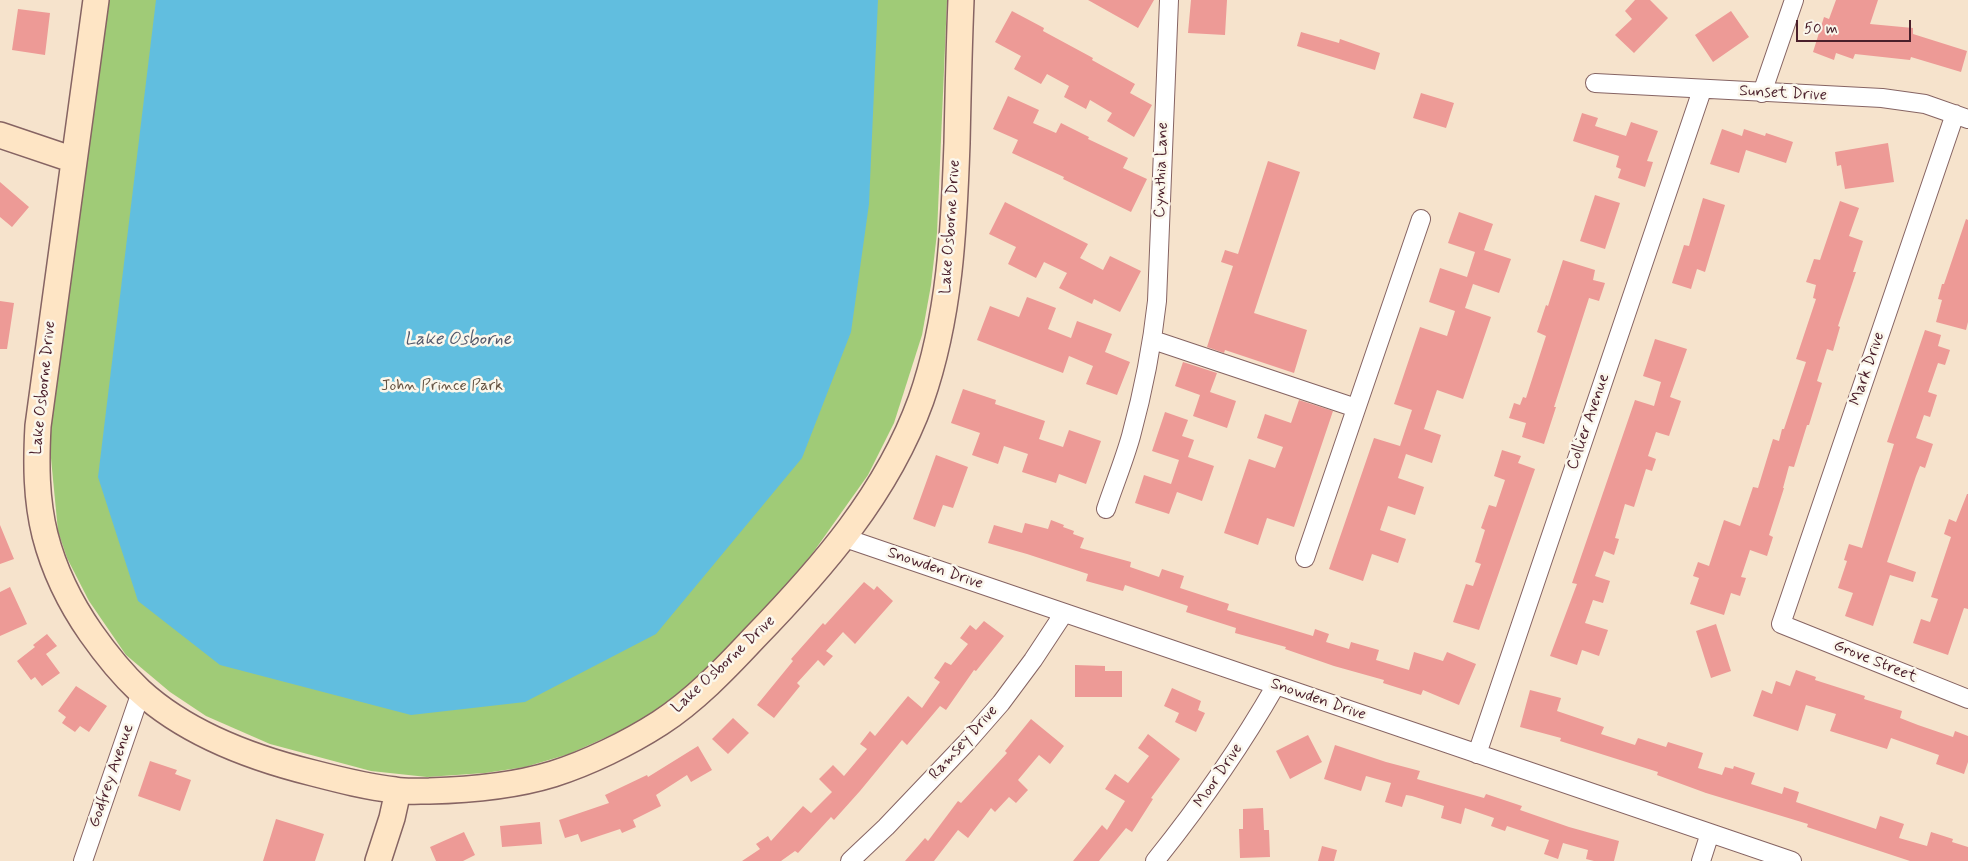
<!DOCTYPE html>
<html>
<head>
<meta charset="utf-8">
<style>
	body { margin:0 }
	#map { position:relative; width:1968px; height:861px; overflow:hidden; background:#f6e3cc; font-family:Mynerve,sans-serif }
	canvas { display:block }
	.scale { position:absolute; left:1796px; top:20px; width:115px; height:22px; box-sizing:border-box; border:2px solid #4a1f2b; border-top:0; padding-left:6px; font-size:15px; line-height:18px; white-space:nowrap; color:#4a1f2b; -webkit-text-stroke:4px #fbf7ec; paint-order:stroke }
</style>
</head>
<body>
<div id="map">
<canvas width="1968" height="861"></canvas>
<div class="scale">50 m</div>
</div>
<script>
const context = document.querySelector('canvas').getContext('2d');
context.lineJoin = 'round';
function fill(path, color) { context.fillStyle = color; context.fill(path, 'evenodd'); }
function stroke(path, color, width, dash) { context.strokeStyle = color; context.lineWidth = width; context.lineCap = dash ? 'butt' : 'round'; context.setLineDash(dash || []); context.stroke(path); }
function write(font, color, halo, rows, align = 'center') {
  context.font = font + ' Mynerve,sans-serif'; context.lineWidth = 5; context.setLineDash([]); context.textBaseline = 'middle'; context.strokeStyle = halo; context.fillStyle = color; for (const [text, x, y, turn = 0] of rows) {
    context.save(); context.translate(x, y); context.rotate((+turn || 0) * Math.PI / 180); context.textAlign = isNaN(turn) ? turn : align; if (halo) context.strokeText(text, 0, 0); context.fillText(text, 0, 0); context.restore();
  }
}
const green = new Path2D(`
	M99,0h848l-10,233 -6,52 -9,50 -28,88 -26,52 -56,79 -57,69 -52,51 -56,45 -78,35 -44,13 -40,6 -58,4 -56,-6 -101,-27 -64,-28 -36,-24 -44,-37 -37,-54 -22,-43 -9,-27 -8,-83 1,-46z`);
const water = new Path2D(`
	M156,0h722l-9,204 -18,128 -49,126 -146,176 -131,68 -114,13 -191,-50 -82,-64 -40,-124z`);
const building = new Path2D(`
	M1088,0h66l-16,28z
	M1191,0h36l-2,35 -37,-2z
	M1635,0h15l18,18 -34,35 -19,-18 17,-16 -7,-8z
	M1836,0h42l-8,24 43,4v6l54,17 -6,21 -50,-15 -1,3 -55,-6 -2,5 -17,-6 -2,7 -21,-8 11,-35 5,2z
	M18,9l32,4 -5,42 -33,-5z
	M1012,11l32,17 -1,3 50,27 -1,2 43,24 -5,9 22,12 -18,32 -27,-16 5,-8 -22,-13 -4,9 -22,-12 5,-11 -22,-12 -6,10 -27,-15 7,-13 -26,-14z
	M1731,11l18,26 -36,25 -18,-27z
	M1301,32l38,11 1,-4 40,14 -5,17 -78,-24z
	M1421,93l33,10 -8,25 -33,-10z
	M1008,96l31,14 -6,13 23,10 5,-10 28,14 -1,2 40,19 -5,10 24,11 -16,33 -68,-33 1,-2 -52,-24 6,-13 -25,-11z
	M1582,113l16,5 -3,8 31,10 5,-14 27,9 -11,30 6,1 -8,25 -27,-9 3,-9 -5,-2 3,-11 -46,-15z
	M1722,129l20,7 2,-7 21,7 1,-3 27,9 -7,21 -40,-13 -7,23 -29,-9z
	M1888,143l6,39 -49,7 -4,-24 -4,1 -2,-14z
	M1268,161l32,11 -46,141 53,17 -13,43 -69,-23 -1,3 -17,-6 26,-81 -12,-4 4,-12 13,4z
	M0,182l29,25 -17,20 -12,-10z
	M1595,195l25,8 -15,46 -25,-8z
	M1703,198l22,7 -20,67 -8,-3 -6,20 -19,-6 12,-38 5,1z
	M1840,201l19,7 -10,28 14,5 -10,31h3l-18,54 2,1 -7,24 -6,-2 -10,32 5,2 -13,42h-2l-13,42 -5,-1 -6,22h1l-15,47 4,2 -6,19 -17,-6 -9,27 5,1 -6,18 -9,-3 -7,22 -34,-11 9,-26 -6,-2 5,-14 11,4 15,-46 16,6 13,-39 5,1 15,-49 6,2 3,-12h2l22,-67 -10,-3 20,-60 -3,-1 3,-13 -10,-3 8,-23 6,1z
	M1005,202l83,42 -8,14 23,12 7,-14 31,15 -21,41 -26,-13 -2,5 -33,-16 8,-15 -23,-11 -8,16 -28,-14 8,-17 -27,-13z
	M1459,212l34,12 -9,26 27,9 -12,34 -26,-9 -8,24 26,9 -28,82 -26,-9 -13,39 17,6 -9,28 -26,-9 -8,24 26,9 -9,28 -27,-9 -8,24 26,9 -8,24 -26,-9 -9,27 -34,-12 45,-131 26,8 12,-36 -18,-6 26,-77 27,9 8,-25 -26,-9 11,-34 27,9 8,-25 -27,-9z
	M1966,219l2,1v102l-2,8 -30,-8 6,-22 -4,-1 4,-15h2z
	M1563,260l32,10 -2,10 12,3 -6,18 -10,-3 -35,109h2l-12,37 -22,-7 4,-14 -17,-5 5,-15 6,2 3,-8 3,1 20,-62 -9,-4 9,-27 2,1z
	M1027,297l29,11 -8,21 23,9 6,-17 35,13 -7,18 25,10 -13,33 -31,-11 7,-18 -24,-10 -6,17 -86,-33 13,-34 29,11z
	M0,301l14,2 -7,46h-7z
	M1925,330l16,5 -3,11 12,4 -5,15 -7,-2 -10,29 9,3 -7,22 -6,-2 -8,23 17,6 -8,24 -5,-2 -4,10 -29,86 29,10 -3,10 -23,-7 -17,51 -28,-10 8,-23 -15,-5 9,-27 -3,-1 5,-16 13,4 32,-104 -7,-2z
	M1655,339l32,10 -17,48 11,4 -12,35 -13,-4 -8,24 8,3 -4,12 -6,-2 -12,38 -9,-3 -10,34 4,1 -5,16 -10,-4 -9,25 15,5 -7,22 -10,-3 -8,23 23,7 -9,26 -17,-6 -5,15 -27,-9 27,-72 -5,-1 63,-183 19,6 7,-24 -18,-6z
	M1183,362l34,11 -7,19 26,9 -9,27 -34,-12 7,-21 -25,-9z
	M963,389l33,11 -1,4 50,17 -6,18 24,8 6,-17 32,11 -15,43 -27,-10 -3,9 -34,-11 6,-18 -24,-8 -6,18 -26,-9 8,-22 -29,-10z
	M1299,400l34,11 -39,116 -27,-9 -9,27 -34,-12 25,-74 26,9 8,-21 -26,-9 8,-24 26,9z
	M1165,412l23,8 -6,16 12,4 -6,17 26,9 -12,35 -25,-9 -8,22 -34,-11 9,-28 27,9 8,-24 -27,-9z
	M1502,450l19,6 -3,7 17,6 -56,161 -26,-8 13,-38 7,2 8,-22 -6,-2 10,-32 -4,-2 8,-23 7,2 9,-27 -11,-4z
	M936,455l32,12 -15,41 -10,-3 -8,22 -22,-8z
	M1967,494h1v115l-4,-1 -16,47 -35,-12 8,-24 9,3 8,-23 -7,-2 20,-60 -7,-3 5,-15 7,3z
	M1051,520l13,5 -1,2 11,4 -1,3 11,4 -4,10 51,14 -1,5 29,10 3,-8 22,7 -4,12 49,16 -2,6 86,26 2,-7 14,5 -3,8 23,7 2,-7 28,8 -3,10 33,10 5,-18 29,9 4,-9 29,12 -17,41 -36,-15 -2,5 -38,-12 1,-3 -50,-14 -49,-17 1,-2 -51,-14 1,-5 -50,-16 2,-6 -63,-21 -2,6 -37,-10 2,-7 -61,-20 -39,-11 6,-18 28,8 3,-10 23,6z
	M0,525l14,34 -14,5z
	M864,582l10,8 3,-4 16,15 -38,43 -12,-12 -17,19 7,5 -9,10 -6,-6 -21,23 3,3 -26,32 -17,-13 36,-44 -2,-2 32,-36 2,2z
	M10,587l17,37 -27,12v-44z
	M984,621l20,15 -28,35 -2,-1 -28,40 -6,-4 -33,39 -5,-5 -42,51 -26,29 -3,-3 -33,36 -3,-2 -14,10h-39l18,-12 -4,-5 12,-8 3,5 32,-35 8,7 21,-21 -13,-13 14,-14 11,11 23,-27 -7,-5 10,-13 5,5 33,-40 14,12 18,-26 -6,-4 11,-16 6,3 17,-21 -8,-6 10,-13 6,5z
	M1716,624l15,47 -20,7 -15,-47z
	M47,634l10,12 -11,8 14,19 -18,13 -7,-9 -4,3 -14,-19 18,-14 -2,-2z
	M1075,665l30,1v5h17v26h-47z
	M1796,670l20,7 -1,3 50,16 -1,3 38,12 -2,7 18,7 35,12 2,-6 13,5v26l-4,12 -28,-10 3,-9 -48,-17 -4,11 -57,-18 6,-17 -30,-9 -8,26 -45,-15 9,-26 10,4 4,-13 14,5z
	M76,686l31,20 -18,26 -9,-6 -5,6 -13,-9 4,-6 -8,-6z
	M1172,688l29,13 -3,9 7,3 -9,19 -21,-10 4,-9 -15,-7z
	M1530,690l31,8 -4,13 47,16 -3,7 34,11 3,-7 28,9 2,-5 35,11 -5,15 24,7 3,-8 8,2 1,-3 21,7 -4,11 31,10 2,-7 15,5 -3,10 80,27 4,-13 24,8 -5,14 28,8 4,-14 22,7 -1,3 16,5v14h-58l-103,-34 1,-3 -102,-31 -49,-18 1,-3 -98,-31 1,-3 -41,-11z
	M733,718l16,15 -21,21 -16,-15z
	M1031,719l33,27 -14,18 -11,-9 -21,25 10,10 -12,13 -7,-6 -14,15 -4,-4 -23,30 -10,-8 -24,31h-29l20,-23 3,3 30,-40 3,2 46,-50 -2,-2z
	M1148,734l32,25 -29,39 2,1 -21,33 -6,-4 -27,33h-26l29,-36 5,5 18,-29 -20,-12 10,-15 13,9 21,-27 -11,-8z
	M1308,735l14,27 -32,17 -14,-28z
	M1335,745l51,17 34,9 -3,8 67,19 2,-4 36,12 -2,4 49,17 50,14 -5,20h-20l-8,-2 2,-9 -25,-7 -5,16 -14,-5 5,-14 -42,-14 -2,5 -14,-5 3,-8 -29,-10 -4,16 -20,-6 3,-12 -32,-10 -6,-1 -4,12 -17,-5 6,-19 -25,-7 -5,15 -37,-12z
	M698,746l14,24 -21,12 -4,-7 -31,20 5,11 -28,14 3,7 -14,6 -2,-4 -39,13 -3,-8 -13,4 -6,-18 50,-17 -4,-8 42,-20 1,2z
	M150,761l27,9 -2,4 16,6 -11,31 -42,-15z
	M1263,808l1,22h5l1,27 -30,1 -1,-29h4v-20z
	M276,819l48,15 -9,27h-52z
	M540,822l2,22 -40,3 -2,-21z
	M464,832l11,23 -12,6h-27l-6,-14z
	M1322,846l15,4 -3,11h-16z`);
const street = new Path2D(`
	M1595,83l287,15 43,6 43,15
	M1762,93l32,-93
	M1955,114l-174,510 187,75
	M1153,340l203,68
	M1106,509c8,-24 18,-48 25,-73 12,-44 21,-89 26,-135l12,-301
	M845,538l947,323
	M1305,558l116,-339
	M1477,754l225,-664
	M83,861l58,-169
	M850,861l36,-34 80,-84 35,-40 32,-43 31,-47
	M1155,861c45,-56 85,-113 121,-176
	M1701,861l9,-28`);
const secondary = new Path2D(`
	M96,0l-58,426c-2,37 -2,73 7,109 9,35 25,68 46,98 14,20 31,41 49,58 47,43 112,67 173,82 27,7 54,14 82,17 11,2 23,1 34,1 41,-1 85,-5 124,-17 35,-11 76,-31 107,-51 34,-22 65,-54 93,-84 68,-70 134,-145 168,-239 29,-83 33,-170 36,-257 1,-48 2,-95 4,-143
	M0,135l74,25
	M378,861l14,-43 6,-27`);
const streetNames = [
	["Sunset Drive",1783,94,3],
	["Cynthia Lane",1162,170,-88],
	["Lake Osborne Drive",951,227,-86],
	["Mark Drive",1868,369,-71],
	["Lake Osborne Drive",44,388,-84],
	["Collier Avenue",1589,422,-71],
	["Snowden Drive",935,569,19],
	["Grove Street",1875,662,22],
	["Lake Osborne Drive",724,665,-43],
	["Snowden Drive",1318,700,19],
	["Ramsey Drive",964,743,-48],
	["Godfrey Avenue",112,776,-71],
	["Moor Drive",1219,776,-56]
];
const parkNames = [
	["John Prince Park",442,387]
];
const waterNames = [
	["Lake Osborne",458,340]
];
fill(green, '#a0cb77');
fill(water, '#61bedf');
fill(building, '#ed9a96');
stroke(street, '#866463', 20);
stroke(secondary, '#866463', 28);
stroke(street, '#fff', 18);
stroke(secondary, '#fee5c5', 25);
write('16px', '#4a1f2b', '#fbf7ec', streetNames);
write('16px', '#645342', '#fbf7ec', parkNames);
write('italic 18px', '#52576a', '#fbf7ec', waterNames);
</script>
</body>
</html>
